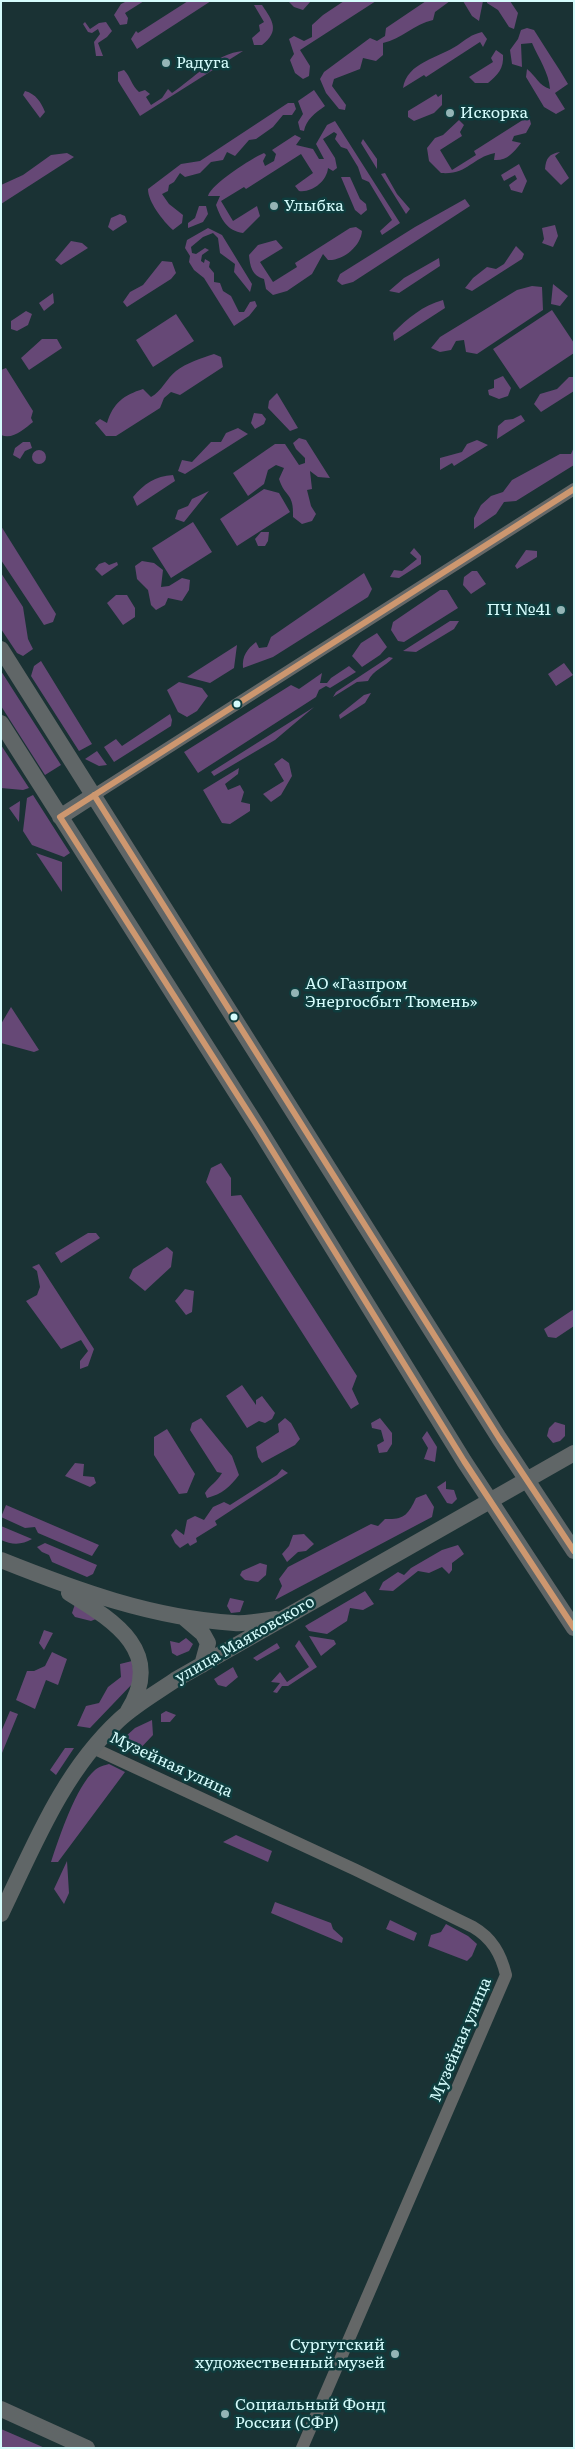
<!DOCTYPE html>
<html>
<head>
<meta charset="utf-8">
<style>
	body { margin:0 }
	#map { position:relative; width:575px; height:2449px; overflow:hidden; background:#1a3234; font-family:Literata,serif }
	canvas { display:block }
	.frame { position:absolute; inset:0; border:2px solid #d5fcfc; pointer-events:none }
</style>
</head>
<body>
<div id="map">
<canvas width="575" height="2449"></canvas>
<div class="frame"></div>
</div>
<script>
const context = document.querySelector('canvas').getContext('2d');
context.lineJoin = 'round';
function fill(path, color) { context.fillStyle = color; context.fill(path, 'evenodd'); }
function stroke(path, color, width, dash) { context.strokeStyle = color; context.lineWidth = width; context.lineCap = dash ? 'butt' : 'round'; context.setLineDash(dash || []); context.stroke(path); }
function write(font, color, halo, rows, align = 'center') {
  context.font = font + ' Literata,serif'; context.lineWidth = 5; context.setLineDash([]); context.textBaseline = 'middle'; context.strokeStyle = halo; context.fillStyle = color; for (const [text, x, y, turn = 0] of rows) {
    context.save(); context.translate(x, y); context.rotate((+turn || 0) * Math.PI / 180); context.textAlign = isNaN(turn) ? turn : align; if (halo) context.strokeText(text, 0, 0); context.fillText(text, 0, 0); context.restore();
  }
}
const green = new Path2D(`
	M127,1h17l-19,12 3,5 -1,6 -7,1 -6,-10 7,-11z
	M188,1h23l-74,48 -6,-10 5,-8 2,2z
	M311,1l-8,9 -9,-3 -5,-5z
	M344,1h32l-76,49 10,16 -1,10 -6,3 -8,-6 -5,-13 4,-6 -5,-15 5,-3 10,5 8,-4v-12l11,-10z
	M426,1h24l-15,11 -2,8c-19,4 -31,19 -50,23v12l-7,6 -13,-3 -3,11 -26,10 -2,7 14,19 -1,5 -6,-1 -13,-16 -6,-14 4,-7 46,-34 7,3 8,-5 1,-8z
	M463,1h20l-4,20 -7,-5z
	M487,1h23l8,12 -4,16 -5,-2 -11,-17 -11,-7z
	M254,5h8c11,16 18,26 0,40h-8l-2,-7 8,-7 -1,-6 5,-3z
	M85,22l5,7 9,-6 7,-1 6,9 -5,6 -9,6 5,13h-7l-2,-14 6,-8 -2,-5 -6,4 -4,-1 -5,-8z
	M527,28l7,2c11,18 23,35 34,54l-13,9 10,16 -9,5 -12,-7 -18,-30 1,-8c9,7 12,17 23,20 -1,-16 -11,-30 -18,-46l-11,1 1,23 -10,-3 -2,-14 8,-11 3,-9z
	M482,32l5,7 -4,8 -3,-5 -54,35 -2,-2 -21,13c4,-26 36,-30 55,-43 9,-6 12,-10 24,-13z
	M496,50l7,5c1,13 -5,20 -15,28h-13l-6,-6 24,-15 -2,-4z
	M243,51l-103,65 -22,-35v-9l6,-2c7,7 7,15 15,22l6,-2 5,4 -4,3 5,8 11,-7 6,-9 4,4c21,-14 44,-40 71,-42z
	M314,90l11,16c-10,7 -19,14 -21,25l-4,-1 -2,-8 5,-8 -5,-13z
	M25,91c11,3 16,11 20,21l-5,6 -17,-23z
	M436,94l2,3 4,-3v11l-8,8 -20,8 -6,-4v-6z
	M288,103h6l2,6 -4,6h-9l-10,12 -17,12 -7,1 -14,16 -8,-4 -4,8 -12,2 -11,11 -15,4 -5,-4 -6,9 -5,3 -1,6 -6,3 7,10 14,11 -1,8 -9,7c-10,-9 -25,-28 -25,-41l33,-25 19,-3z
	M529,116l2,8 -5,9 -12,3 -2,5 9,2c-8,10 -14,18 -27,17l1,-7c-24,5 -27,22 -54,20l-12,-12 -2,-13 8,-10 8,-3 16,-15 5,5 -4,7 2,4 -22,14 12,20 24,-15 -2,-4z
	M335,121l65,102 -18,12 -2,-4 12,-11 -23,-38 -7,-3 -4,-12 -11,-18 -6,-2 -6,-8 2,-5 -3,-2 -11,7 12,19 2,10 -4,3 -5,-3c-1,13 -16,25 -29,23l-4,-5 18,-13 -12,-19 -55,35 -2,-2 -23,14 12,20 24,-15 3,10 -17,17c-16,-2 -22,-14 -27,-28l4,-9h-12c3,-12 44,-38 56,-43l2,2 -3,6 2,5 9,-5 2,-7 -4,-4 23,-15 6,3 -5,7 17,4 6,10h5l-8,-15 11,-19z
	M363,139l14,20v10l-16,-26z
	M560,152l-5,4 14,22 -8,7 -16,-16c1,-11 4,-15 15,-17z
	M67,153l7,4 -73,47v-19l22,-10 28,-20z
	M519,164l8,17 -5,12 -11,-3 -2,-5 8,-6 -2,-4 -11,6 -3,-6z
	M385,173l12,21 13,15 -4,5 -25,-40z
	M341,177h9l10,22 6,5 1,6 -6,5 -6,-5z
	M465,199l5,7 -117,76 -11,3 -5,-4 3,-7 75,-47z
	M199,206h7l2,8 -5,8 -15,6v-5l7,-5z
	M120,214l5,2 2,6 -14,9 -5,-4 3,-9z
	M555,225l3,11 -5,11 -11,-4 2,-4 -2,-11z
	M356,227l6,4c-1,15 -19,30 -34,29l-5,-6 -11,20 -25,17 -14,4 -7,-6 -2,-10c-12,-3 -14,-13 -15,-24l9,-10 18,-5 7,8 -23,14 13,20 24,-15 -2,-4 55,-35z
	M208,228l14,7 30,49 -2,8 -16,-20 1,-8 -15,-11 -2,-15 -5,-5 -10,4 -12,10 1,6 4,1 9,-6 4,2 -7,5 -1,6 3,2 1,-4 5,3 -1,5 5,6v9l6,1 3,8 8,5 8,16h5l6,-10 5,-1 2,5 -8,10 -15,10 -30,-48 -10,-8 -5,-8 1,-6 -5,-8 2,-8z
	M71,241l11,2 6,5 -27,17 -6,-5z
	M516,246l8,8 -2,5 -50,32 -7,-3 8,-10 14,-11 9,2 8,-5z
	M439,258l1,8 -41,27 -10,-2 15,-13z
	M162,261l10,1 4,11 -5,6 -44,28 -4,-5 7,-10 13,-7z
	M553,284l15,12 -8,10 -9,-2z
	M532,286l10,1 1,23 -66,44 -11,-2 -2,-12 -8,1 -5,9 -11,2 -9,-4 9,-11 77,-47z
	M53,293l1,10 -10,8 -5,-8z
	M443,300l2,8 -51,33 -1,-8c15,-15 29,-27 50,-33z
	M552,310l22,33v10l-54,36 -27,-40z
	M26,311l6,3 -4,11 -11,6 -6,-2v-8z
	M176,314l18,27 -41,26 -17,-27z
	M42,339h15l5,9 -33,22 -8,-12z
	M214,354l7,3 2,10 -43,28 -9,-3 -7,6 -4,10 -44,28h-10l-11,-13 5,-4 7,4c6,-20 17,-28 36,-34l8,8c10,-5 16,-19 25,-26 10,-8 26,-13 38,-17z
	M6,368l27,43 -2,7 2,4c-9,7 -20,18 -32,13v-65z
	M503,376l8,12 -3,8 -9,3 -10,-4 -1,-5 6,-2v-8z
	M569,377h5v14l-33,21 -7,-8 6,-10 17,-5z
	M277,393l21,35 -8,3 -22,-23 1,-7z
	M254,413l8,1 4,5 -2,5 -9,5 -4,-6z
	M521,415l4,6 -28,18 1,-13 7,-6 8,-1z
	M238,428l10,6 -63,40 -7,-3 4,-11 10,2 19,-20h10l5,-9z
	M299,438l7,2 24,38 -12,-1 -8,-6 2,18 -5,1 4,16 5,8 -4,7 -10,3 -9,-7c1,-25 -8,-19 -14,-38l5,-11 -8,-3 -8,5 -4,14 -16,12 -15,-23 42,-29h10l14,21 6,-2v-5l-9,-9 -3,-6z
	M477,440l11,5 -34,21 -2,-3 -12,7v-12l22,-6 5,-8z
	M23,442h7l2,6 -7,3 -5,8 -7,-4 2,-7z
	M574,447v18l-58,36 -12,1 -8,12 -22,15v-11l7,-13 10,-9 12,-4 9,-12 48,-26h11z
	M32 457a7 7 0 1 1 14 0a7 7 0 1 1-14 0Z
	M173,475l2,6 -38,25 -4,-9c11,-13 22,-21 40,-22z
	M264,489l15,4 11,19 -53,34 -17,-27z
	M209,491l-25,31 -9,-3 3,-9 10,-4 4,-7z
	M193,522l19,30 -41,26 -19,-30z
	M1,526l55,88 -3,8 -9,3 -43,-65z
	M261,532h8l-1,9 -3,5h-7l-3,-7z
	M414,548l7,8v8l-22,14 -9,-1 4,-7 8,1 15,-12 -7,-6z
	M526,550l11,1v6l-20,12 -2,-3z
	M142,561l12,2 9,7 -2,17 8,-1 13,-8 8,2 -1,10 -7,11 -14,-3 -3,7 -9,5 -5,-5 -3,-15 -11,-11 -2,-13z
	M105,562l4,3 8,-3 1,3 -16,11 -7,-7 4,-5z
	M472,571h5l9,13 -15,10 -8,-9 1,-8z
	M1,573l22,34 5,32 5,10 -10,7 -6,-3 -16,-24z
	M364,573l8,16 -4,8 -95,60 -30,11c-1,-12 4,-19 13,-26l3,6 8,-1 4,-10z
	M440,590h7l11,18 -54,34 -6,-1 -7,-11 2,-8z
	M116,595h11l8,13v9l-12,8 -16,-22z
	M450,621h9l-5,8 -38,23 -13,-1z
	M377,633l10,14 -7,8 -18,12 -10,-11 9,-13z
	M237,645l-3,23 -24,15 -23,-6z
	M389,657l4,1c-8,9 -20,12 -25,23l-11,1 -24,15 3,-5z
	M41,661l51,83 -13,7 -48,-75 3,-10z
	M564,663l9,12 -17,11 -8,-12z
	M349,666l7,6 -26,16 -4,-2 -7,4 -3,7 -118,76 -14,-21 107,-67 8,4 23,-16 -2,10h7l4,-5z
	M1,671l60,94 -16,10 -44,-69z
	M179,682l23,6 6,8 -11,15 -10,6 -9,-5 -11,-22z
	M371,693l-6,10 -25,16 -1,-4 25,-20z
	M314,707l-39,33 -61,36 -3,-4z
	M170,714l2,6 -1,6 -57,36 -10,-15 12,-8 6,7z
	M1,745l28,43 -6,2 -22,-2z
	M97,751l10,14 -8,1 -14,-7z
	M282,758l7,5 3,13 -11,19 -10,7 -8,-8 21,-13 -10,-17z
	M239,768l-1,6 -13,10 3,6 12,-5 4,7 -3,10 9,2v7l-20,13 -8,-1 -19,-33z
	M33,795l37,58 -6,4 -32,-12 -9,-14 4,-33z
	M20,801l-1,21 -10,-14z
	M36,853l26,9v30z
	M11,1007l28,43 -5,2 -33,-9v-19z
	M221,1163l10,15v18l10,-1 116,181 -5,13 7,15 -8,5 -145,-227 5,-14z
	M88,1233h8l4,5 -39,25 -6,-10z
	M167,1247l6,5 -2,15 -26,24 -16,-13 4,-9z
	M39,1264l55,85 -6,17 -8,3v-8l8,-10 -7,-11 -20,9 -35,-48 11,-6 3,-8 -3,-16 -5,-4z
	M185,1289l9,2 -2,21 -6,3 -11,-14z
	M574,1309v17l-18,12 -8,-1 -4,-8z
	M242,1385l14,20v-5l6,-4 13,17 -3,6 -7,4 -6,-2 -12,7 -21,-32z
	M201,1418l31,38 7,19c-9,12 -17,19 -32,23l-2,-5c5,-8 12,-11 17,-20l-5,-1 -27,-42 2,-7z
	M285,1418l6,5 9,16 -5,6 -33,18 -4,-6 -2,-10 23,-15 -1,-8z
	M380,1418l12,15v11l-5,8 -8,1 -2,-8 7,-4 -3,-11 -9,-2 -1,-5z
	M555,1422l10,3v11l-5,5 -7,2 -6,-7 2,-8z
	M167,1429l28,45 -8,19 -8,1 -25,-39v-18z
	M427,1431l10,16 -2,15 -11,-3 4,-11 -6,-10z
	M75,1463l9,1 -1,12 11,1 2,6 -6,4 -25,-11z
	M282,1469l6,4 -73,48 2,4 -21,13 1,4 -7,4 -2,-3 -8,5 -5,-5 -4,-8 5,-6 8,6 3,-15 8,-4 9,4 9,-13 11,-5 6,3 47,-30z
	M446,1481v8l8,1 3,9 -5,5 -5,-1 -10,-16z
	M426,1494l8,13 -2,10 -157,83 7,-14 -3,-7 9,-12 83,-43 7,2 7,-7c19,1 23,-4 31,-21z
	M6,1505l93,40 -7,11 -54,-23 -3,-6 -10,1 -24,-11z
	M1,1526l31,13c-10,6 -20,6 -31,1z
	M304,1534l10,10 -8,7 -8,1 -11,10 -5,-8 7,-8 4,-11z
	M45,1543l52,22 -4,9 -6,3 -35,-15 -3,-7 -7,-3 -5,-5z
	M458,1545l6,9 -12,9v7l-3,4 -7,-7 -13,6 -11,-2 -25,20 -14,-1 4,-8 15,-10 6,3 7,-7 31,-18z
	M260,1563l7,2 -1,10 -8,7 -13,-2 -5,-5 2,-4z
	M365,1591l9,13 -11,6 -13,-2 -3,13 -20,13 -18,-3 -4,-5z
	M230,1598l14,3 -4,11 -9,1 -4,-7z
	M75,1604l21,15 -5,2 -16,-4 -3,-4z
	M44,1630l9,3 -9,17 -5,-7z
	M309,1636l25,4 2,4 -15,12z
	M186,1638l7,6 -4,7 -12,5 -5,-3 -2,-12 9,2z
	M299,1640l18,27 -29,19h-6l-5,7 -4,-1 7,-9 -9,-1 9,-10 7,10 22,-15 -14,-21z
	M277,1643l3,5 -23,13 -4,-3z
	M52,1652l15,7 -9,26 -12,-5 -11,29 -19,-9 11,-29h7l11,-5z
	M132,1661l3,20 -45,47 -13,-2 9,-20 13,-3 9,-16 13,-10 -1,-13z
	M233,1667l5,10 -12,10 -8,-2 -4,-6z
	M10,1711l8,3 -16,39 -1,-21z
	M166,1711l10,4 -6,7h-9v-8z
	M152,1720l1,15 -18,19 -8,-5 -2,-12 10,-9z
	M65,1748h9l-18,27 -6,-5z
	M109,1764l16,8 -67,90h-7c8,-24 25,-76 44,-92 3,-3 10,-5 14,-6z
	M236,1835l36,16 -4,11 -45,-20z
	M67,1861l2,32 -5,11 -10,-15z
	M275,1902l56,21 2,6 10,9 -1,5 -71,-30z
	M390,1920l27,13 -3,8 -28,-12z
	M446,1924l22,12 9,8 -5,12 -5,5 -39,-15 3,-11 10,-3z
	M1,2429l44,19h-44z`);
const minor = new Path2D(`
	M94,795l480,-306
	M93,1748l263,122 117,57c19,11 28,27 33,48l-204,473`);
const major = new Path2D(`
	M1,649l498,789 75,113
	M1,723l258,406 205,332 110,167
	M60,817l34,-22
	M1,1560c75,30 151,58 233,63 14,1 29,-2 42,-4
	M69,1593c45,28 96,58 59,118
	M183,1617l20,17 5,9 -6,22
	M1,1914c33,-68 61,-141 118,-194 16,-15 37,-27 56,-40l399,-227
	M1,2409l86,39`);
const bus1 = new Path2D(`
	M574,489l-514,328 199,312 205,332 110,167
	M94,795l405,643 75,113`);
const markers = [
	[166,63,5,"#94b5b6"],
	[450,113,5,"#94b5b6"],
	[274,206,5,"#94b5b6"],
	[561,610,5,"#94b5b6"],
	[237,704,4.5,"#d5fcfc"],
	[295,993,5,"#94b5b6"],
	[234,1017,4.5,"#d5fcfc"],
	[395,2354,5,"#94b5b6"],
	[225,2414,5,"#94b5b6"]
];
const poiNames = [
	["Радуга",176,63],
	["Искорка",460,113],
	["Улыбка",284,206],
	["ПЧ №41",551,610,"right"],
	["АО «Газпром",305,984],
	["Энергосбыт Тюмень»",305,1002],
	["Сургутский",385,2345,"right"],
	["художественный музей",385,2363,"right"],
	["Социальный Фонд",235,2405],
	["России (СФР)",235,2423]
];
const streetNames = [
	["улица Маяковского",245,1640,-30],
	["Музейная улица",171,1765,25],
	["Музейная улица",461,2040,-67]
];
fill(green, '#664876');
stroke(minor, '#646767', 12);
stroke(major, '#606667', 16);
stroke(bus1, '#cd976f', 6);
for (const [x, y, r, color] of markers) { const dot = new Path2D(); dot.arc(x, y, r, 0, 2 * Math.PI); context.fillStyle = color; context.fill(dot); stroke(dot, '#0f3d3e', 2); }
write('16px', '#d5fcfc', '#0f3d3e', poiNames, 'left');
write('16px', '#d5fcfc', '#0f3d3e', streetNames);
</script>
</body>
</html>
